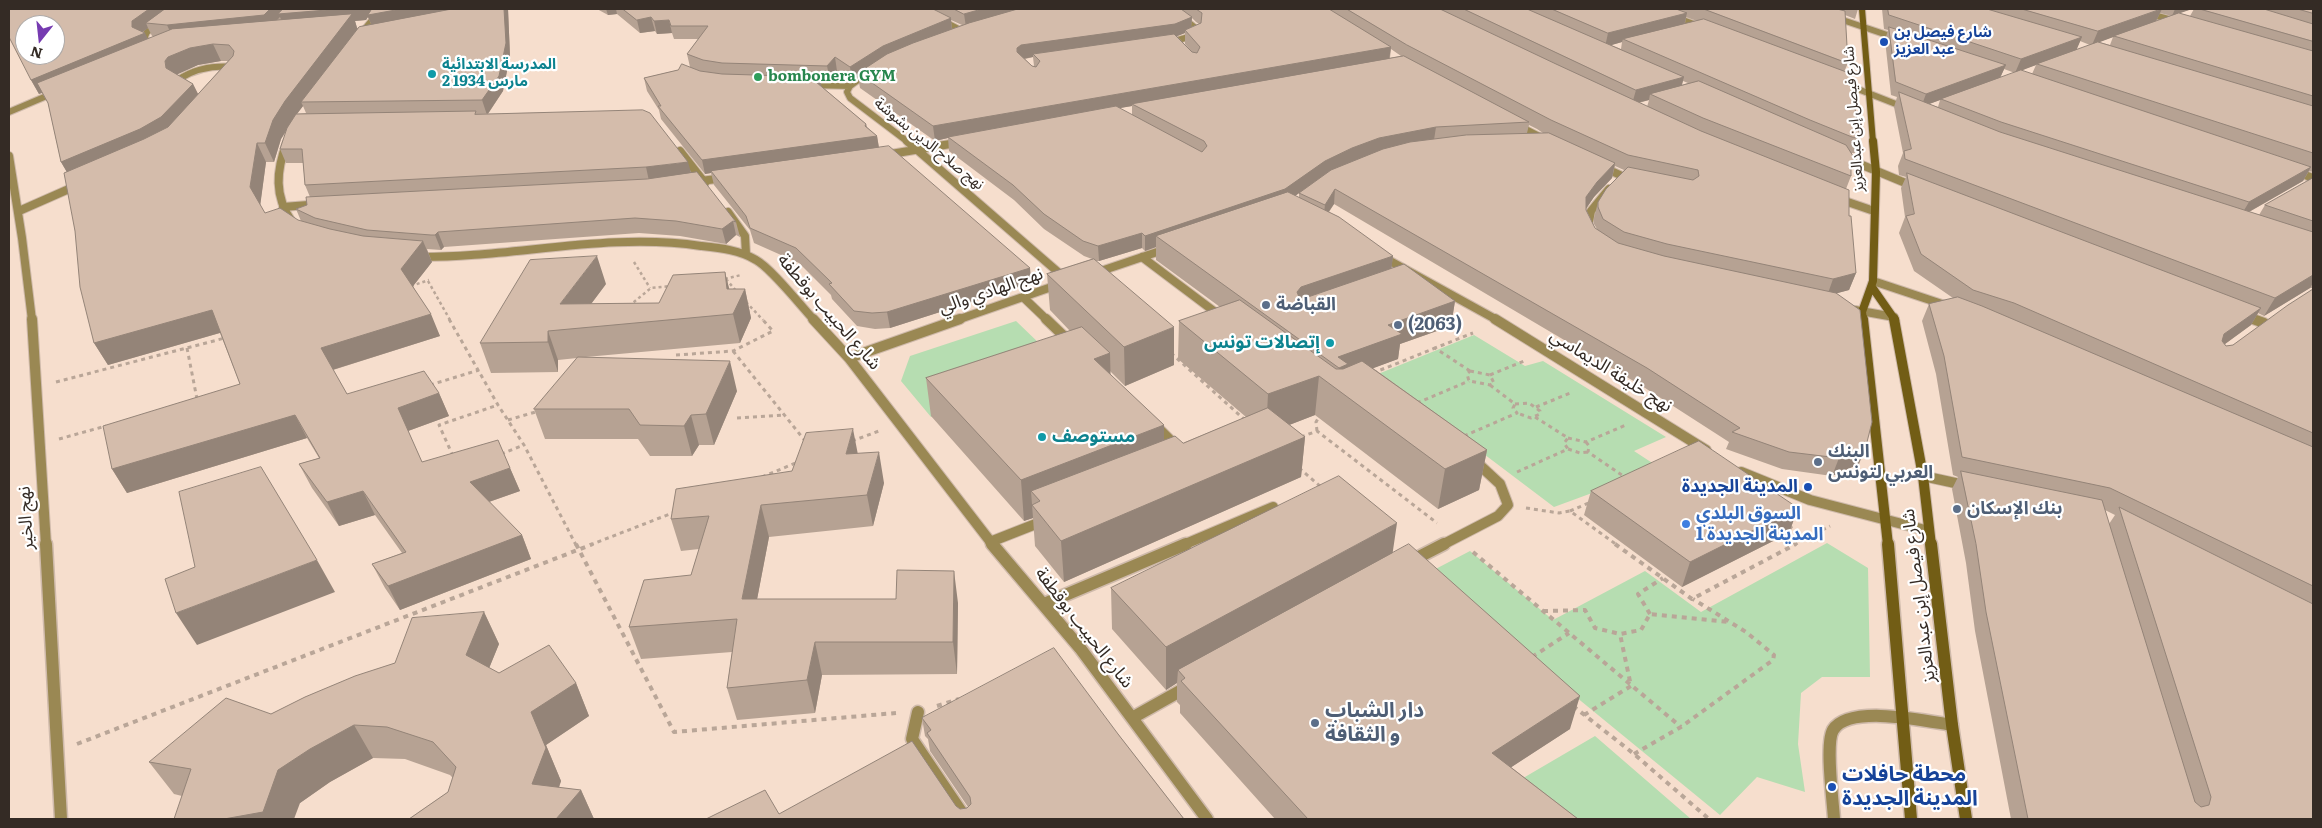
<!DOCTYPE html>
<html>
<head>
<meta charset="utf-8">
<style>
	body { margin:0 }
	#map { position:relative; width:2322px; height:828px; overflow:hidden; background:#f6decd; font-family:Literata,serif }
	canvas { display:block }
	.frame { position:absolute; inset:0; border:10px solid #342b25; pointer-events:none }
	.north { position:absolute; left:15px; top:15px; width:50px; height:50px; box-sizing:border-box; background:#fff; border:1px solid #aeaaa8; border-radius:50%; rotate:196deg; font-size:14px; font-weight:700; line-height:20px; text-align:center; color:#342b25 }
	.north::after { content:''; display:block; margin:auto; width:18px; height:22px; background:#763bb1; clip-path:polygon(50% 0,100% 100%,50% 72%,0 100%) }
</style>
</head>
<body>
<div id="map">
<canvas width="2322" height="828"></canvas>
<div class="frame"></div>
<div class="north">N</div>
</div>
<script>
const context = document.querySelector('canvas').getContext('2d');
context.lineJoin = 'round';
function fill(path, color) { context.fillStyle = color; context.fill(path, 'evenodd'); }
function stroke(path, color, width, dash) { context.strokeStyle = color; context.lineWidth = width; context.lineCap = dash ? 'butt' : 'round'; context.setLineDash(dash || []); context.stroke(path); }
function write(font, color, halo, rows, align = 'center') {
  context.font = font + ' Literata,"Noto Sans Arabic",serif'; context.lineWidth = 4.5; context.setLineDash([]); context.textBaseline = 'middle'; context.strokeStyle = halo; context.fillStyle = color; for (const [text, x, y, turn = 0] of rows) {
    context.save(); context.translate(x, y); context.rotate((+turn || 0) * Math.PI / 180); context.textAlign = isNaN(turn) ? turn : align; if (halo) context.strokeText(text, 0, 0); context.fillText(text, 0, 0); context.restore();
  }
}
const green = new Path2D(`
	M1016,321l52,50 -137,46 -30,-36 9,-25z
	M1474,335l51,31 18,-5 123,76 -32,14 26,17 -106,39 -176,-133z
	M1827,543l41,25 2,109h-48l-21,16 -3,51 7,48 -48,-15 -37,38 -294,-241 44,-23 83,69 92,-49 56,41z
	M1595,736l96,83h-157l-33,-28z`);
const pathFar2 = new Path2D(`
	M634,262l16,26
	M725,279l16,-4
	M726,279l11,13
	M428,281l22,39
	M411,286l18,-6
	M746,302l17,18
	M629,306l22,-18 20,-2`);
const pathFar1 = new Path2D(`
	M449,319l49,86 26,40 52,100
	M187,348l10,51
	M733,351l73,91
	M1171,353l75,68
	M676,355l57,-4 40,-20 -11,-12
	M1470,371l-35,-23 38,-15
	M1470,371l20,4 4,8 -4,2 -21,-4 -2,-7z
	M1373,373l62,-25
	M1490,375l34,-14
	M56,382l169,-44
	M430,385l49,-15
	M1417,403l52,-22
	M1515,404l14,-1 11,8v3l-9,4 -14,-5
	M1536,407l37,-15
	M1535,417l33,21 -4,5 4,6
	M737,418l46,-3
	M508,420l31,-9
	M1317,431l-1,-9 4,-7
	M1464,436l53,-23 -4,-5 2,-4 -25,-19
	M1301,437l16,-6 120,92
	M1568,438l18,4 40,-17
	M59,439l47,-13
	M852,441l27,-10
	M1586,442l3,4 -1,6 38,26
	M501,454l23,-9
	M453,456l-14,-31 59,-20
	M1299,468l22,19
	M1517,472l51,-23 12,4 8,-1
	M762,477l36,-15
	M1526,508l33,5 11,-2 47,34
	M1570,511l21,-9
	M1789,526l19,13
	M590,545l85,-33
	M1794,545l36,-19`);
const path = new Path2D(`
	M576,544l98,188 222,-19
	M1615,544l77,55 104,-55
	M1473,552l208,175
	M1543,611l42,-1 10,18 25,6
	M1650,614l-12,-20 25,-16
	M1532,657l37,-24
	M937,706l22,-7
	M1573,706l61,48 75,65
	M1584,715l47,-29 -11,-52 21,-4 9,-16 80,8
	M77,744l516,-200
	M1634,754l47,-27 92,-67 1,-5 -28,-23 -53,-33`);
const service = new Path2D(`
	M918,712l-6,27 54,80
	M1834,819c-1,-18 -9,-75 -1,-89 16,-26 93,-9 119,-5`);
const minorFar3 = new Path2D(`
	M920,9l46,24
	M1653,9l49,18
	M1810,9l89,30
	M2131,9l45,12
	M360,35l21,-26
	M150,42l-6,-3 3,-7 33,-23
	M1168,43l24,-7 6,-6 -26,-21
	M870,71l-20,15 -3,6 3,6 58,44
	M1840,82l66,26
	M182,85l-3,-2v-4c17,-11 37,-14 57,-12
	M809,85l41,1
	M9,112l47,-20
	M1516,124l29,15`);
const minorFar2 = new Path2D(`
	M907,141l159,138
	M287,142c-11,29 -13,54 5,80
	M680,151l25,32
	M885,155l77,-13
	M9,156l13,82 10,82
	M1843,157l72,30
	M1601,166l21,10 10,2
	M2294,171l19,7
	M692,182l33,-4
	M1836,198l38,13
	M283,207l38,-3
	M19,211l59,-26
	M728,212l17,24 1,18
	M1588,227l3,-16 18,-22
	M1381,256l116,64
	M417,257c95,1 189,-25 284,-11 19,2 39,4 55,14 15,8 45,46 58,60
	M1142,257l81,61
	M1095,273l74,-25
	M1873,281l75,25
	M1023,297l24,23
	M1855,310l39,7
	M2243,315l14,5
	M957,320l103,-36`);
const minorFar1 = new Path2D(`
	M32,319l14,226
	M813,319l36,39 144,187
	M1046,319l25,24
	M1495,319l211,131
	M2253,319l11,4
	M849,358l111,-39
	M1155,425l23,23
	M1741,472l69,28 119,31
	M1923,476l46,10
	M990,542l56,-22
	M1183,545l90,-38
	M1442,545l56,-29 10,-11 -8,-21 -27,-25`);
const minor = new Path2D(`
	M46,544l15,275
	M992,544l88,104 127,171
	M1411,561l33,-17
	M1044,604l142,-60
	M1132,718l57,-32`);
const secondaryFar3 = new Path2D(`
	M1862,9l11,133`);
const secondaryFar2 = new Path2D(`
	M1872,287l23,33
	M1863,320l-1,-8 11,-31 3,-109 -3,-31`);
const secondaryFar1 = new Path2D(`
	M1863,319l25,226
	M1894,319l29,157 8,69`);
const secondary = new Path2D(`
	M1888,544l23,275
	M1931,544l21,181 14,94`);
const wall = new Path2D(`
	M9,9h499l2,47 -7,35 -15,23 203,59 45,49 4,15 -4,-2 -10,9 -46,-8 -41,-3 -195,14 -3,3 -14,-1 5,13 -19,24 27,50 -107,34 14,24 92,-1 10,23 -41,15 14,31 88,6 10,23 -31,11 33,33 9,24 -131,51 -15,-22 -13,-24 30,-11 -27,-38 -36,11 -27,-38 -13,-24 20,-6 -12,-20 -180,55 -15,-24 128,-85 -20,-51 -112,32 -14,-22 -19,-112 -8,-59 -6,-10 -13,-59 -6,-10 -3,1 -8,-14zM368,17l3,7 -14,4 -2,-7 11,-1zM148,28l4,8h2l-6,3 -6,-7zM221,61h7l-30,33 -5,-10 -16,-10 21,-9zM303,106l3,7 -9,1zM286,132l-6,17 6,14h17l2,22 5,12 -3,8 -11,4 5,12 -36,-8 -5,-8 6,-43h8l7,-23z
	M597,9h1261l-3,10 -10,-4 3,48 -4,9 16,66 -5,15h-4l4,6 -4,11v6l-5,13 10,84 -7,17 -12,3 22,171 -27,12 -50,-7 -56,-20 3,-7 -87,-56 -308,-182 -5,8 64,44 -2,13 64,32 -4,25 -51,18 -2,15 -25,9 114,82 -8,40 -41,19 -123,-94 -26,10 16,12 -4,40 -237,105 -29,-36 -2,-28 -9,3 -93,-105 -5,-38 144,-47 -20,-21 -3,-36 45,-15 -8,-3 -40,-27 -30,-29 -65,-49 -1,-13 -13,3 -75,-53 -2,-11 -6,4 -15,-10 -7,9h-10l1,6 45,38 1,3 10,9 2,11 151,121 1,15 -141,45 -15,1 -18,-3 -25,-27 -1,-4 -32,-32 -45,-20 -4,-13 -36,-45 -3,-12 -6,1 -44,-55 -2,-9 -12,-19 -3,-13 46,-11 -3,-13 11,-15h-24l-2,-6 -15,1 -2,-3 -15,2 -23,-19 -9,1zM1686,17l11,4 -12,3zM1192,18l4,4 3,2 -8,3zM951,20l11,5 -10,4zM1185,33v11l7,8 -15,-16zM1622,42l-1,7 -10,-4zM1391,49l10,7 -11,2zM1033,57l1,9h-2l-7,-7zM1683,81l5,2 -6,2zM1649,100l-2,7 -8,-4zM1132,106v9l-13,-7zM1529,125l8,4 6,4h-16zM1615,166l9,4 -26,32 -4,16v6l3,5 -2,-1 -9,-19 8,-12 18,-19zM1299,193v5l-4,-2zM1156,247v13l64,47 -41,14 -1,38 68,58 -63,26 -19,-3v-15l-54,-50v-4l15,15 49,-21 -78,-104h3l43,-13 3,3z
	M1882,9h310l-13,4 11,3 4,-7h119v163l-4,-1 -6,10 -54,31 10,3 6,-10 48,-27v110h-3l-46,28 -6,-3 -7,12 -26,19 1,2 7,-1 80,-56v530h-302l-36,-188 -9,-68 -14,-74 6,-12 -5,-2 -17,-101 -14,-53 7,-17 24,-6 -39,-27 -15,-38 6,-16 -4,-29 5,-11 -7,-2 -1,-9 5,-13 -9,-46 3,-10 -6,-2 -6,-55 3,-10 -4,-1zM2160,13l12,3 -16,5zM2113,37l-3,8 -11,-3 8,-3zM2080,41l10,4 -14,5zM2036,65l-4,9 -11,-3 6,-3zM2004,69l11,4 -15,5zM1940,100l-2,7 -9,-3zM2105,510l10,5 -6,9z
	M725,272l4,17h16l6,29 -11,25 -154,14 151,34 -23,54h-15l-7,11h-42l-12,-17h-93l-11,-30 43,-51 -19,2v12l-67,1 -11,-30 126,-59 -15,20 68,-1z
	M858,453l26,30 -11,43 -104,11 -12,62 201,4 -1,71 -135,1 -7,38 -78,7 -10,-32 5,-36 -91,7 -12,-32 62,-52 8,-26 -18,2 -10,-32 121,-48z
	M1591,491l207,17 -9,25 -107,54 -98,-72z
	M1393,553l177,176 -59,38 67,52h-303l-95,-106v-8l-3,-3v-19l-11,7 -54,-61 -1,-41z
	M484,612l15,32 -10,24 10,5 77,10 13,33 -43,29 15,36 -2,7 22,2 13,29h-185l39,-27 5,-14 -3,-3 -45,-16 -32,-1 -43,24 -30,21 -118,-7 -8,-2 -25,-32 122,-48 124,-51z
	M922,718l196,16 66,85 -405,-5 177,-8 4,3 7,-1 1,-1 -38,-56 -2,-12 -3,-3z`);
const shadedWall = new Path2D(`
	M149,9h25l-28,14 2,5 -9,7 6,-2 7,14 -113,47 -8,-14 101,-53v-6z
	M270,9h204l-101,19 -5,-11 -2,3 -11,1 3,10 -57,71 2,4 -10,13 -12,20 -7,23 -9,-19 19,-116 -4,-10 -11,11 -96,10 -6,-13z
	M504,9h4l2,47 -7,35 -16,24 -5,-15z
	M606,9h10l1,5 -9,1z
	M982,9h46l-62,18 -2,-13z
	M2162,9l-6,12 -64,24 6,-14z
	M2175,9h17l-20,7z
	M1687,13l-3,13 -61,13 -1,3 -17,5 3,-14z
	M651,17l4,14 -15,2 -3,-13z
	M1192,17l-1,13h-6v3l-10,4 -142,17v3l-11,2 -4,3 -1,-14 4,-3z
	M951,18l1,14 -94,41v4l-6,4 -2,-14 33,-21z
	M669,20l3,13 -15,1 -3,-13z
	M2082,37l-6,14 -39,13 -1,1 -21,8 6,-14z
	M213,44l8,17 -23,4 -22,10 -10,-7 -1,-7 3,-4 22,-9z
	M1391,47l-2,13 -257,44v2l-183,32 -1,-1v1l-13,3 -2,-15z
	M835,57l2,14 -7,9 -3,-14z
	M2006,65l-6,13 -79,29 5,-13z
	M820,77l2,13 -6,-8z
	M1684,77l-4,14 -30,3 -1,6 -17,4 4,-14z
	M193,84l9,18 -31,34 -99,45 -11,-19z
	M866,124l2,13 9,-1 2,13 -168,22v2l-6,1 -3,-14 163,-34z
	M1436,127l-2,13 -110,35 -40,29 -128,32v11l-11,4v-15l180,-75 27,-13 27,-10z
	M257,143l9,19 -6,45 -10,-20z
	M688,162l4,14 -43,5 -3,-14z
	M1615,163l-3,15 -18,19 -11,16 3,-16 11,-15z
	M2311,167l-8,14 -63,36 9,-15z
	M1335,189l-1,15 -11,16 2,-15z
	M733,221l3,14 -10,9 -4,-15z
	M438,232l6,15 -3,3 -6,-15z
	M1142,233v15l-43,13 -1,-15z
	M423,241l9,21 -22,28 -9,-21z
	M597,256l9,28 -33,44 -13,-24z
	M1393,256l-3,24 -95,36 2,-24 4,-5z
	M1030,268l1,15 -141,45 -3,-16z
	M725,272l7,28 13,-11 6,29 -11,25 -13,-54z
	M1856,273l-7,17 -22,6 6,-17z
	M2313,275v8l-3,5 -46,28 11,-18z
	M1455,301l-4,25 -51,18 -2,15 -51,19 -10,11 2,-21 -1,-11 50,-32z
	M2261,308l-10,17 -37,27 10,-18z
	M212,310l11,22 -115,33 -14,-22z
	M431,314l9,22 -108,34 -11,-22z
	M1174,327v38l-49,21 -1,-39z
	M548,331l10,29v12l-10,-30z
	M1110,353l1,38 -17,-32z
	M730,361l7,30 -23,54 -8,-31z
	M1319,376l-4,39 -49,19 2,-40z
	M439,393l10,23 -41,15 -10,-23z
	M295,415l12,23 -180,55 -15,-24z
	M691,415l8,30 -7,11 -8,-30z
	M1164,425v40l-124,36 -9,-10 2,27 -9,3 -3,-41z
	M853,429l6,31 -13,-6z
	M1305,437l-4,40 -237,105 -3,-41z
	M1866,446l-7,18 -27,12 7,-18z
	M1487,450l-8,40 -41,19 7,-40z
	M879,452l5,31 -11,43 -6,-31z
	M510,468l10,23 -40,14 -10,-23z
	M363,491l12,24 -36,11 -12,-24z
	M761,505l8,32 -18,94 -9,-32z
	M1798,508l-9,25 -107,54 8,-25z
	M1397,523l-6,41 -206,114 -7,-8 -1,13 -11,7v-43z
	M522,535l9,24 -131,51 -12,-24z
	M317,560l18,32 -138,53 -21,-32z
	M954,571l4,32 -1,71 -4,-32z
	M484,612l15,32 -18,44 -15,-33z
	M815,642l7,33 -7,38 -8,-33z
	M576,683l13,33 -43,29 15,36 -13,36 -16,-33 -1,-72z
	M1580,696l-10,33 -86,56 8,-32z
	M354,725l19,33 -43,24 -30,21 -6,16h-70l54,-49 32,-21z
	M581,790l13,29h-38z`);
const building = new Path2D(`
	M9,9h140l-17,12v6l13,6 -114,47 -22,-43zM25,25h30v30h-30z
	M165,9h105l-6,6 -97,10 -21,-2z
	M283,9h56l-61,5z
	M372,9h29l-33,6z
	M452,9h52l2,34 -7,33 -17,24 -181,2 58,-75z
	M623,9h310l18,9 -68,28 -33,21 -15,-10 -8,9 -105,-3 -19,-3 -16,-6 21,-28h-37l-2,-6 -15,1 -3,-4 -14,3z
	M954,9h28l-18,5z
	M1018,9h163l11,8 -17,7 -154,21 -4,3v4l15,14 4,1 4,-6 -7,-7 141,-20 18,18 5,1 3,-6 -15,-17 16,-7 1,-10 -6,-4h133l62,38 -458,79 -75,-53 29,-19 26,-11 56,-20z
	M1347,9h93l116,55 145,67 148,59v26h2l5,57 -23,6 -166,-35 -43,-12 -21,-13 -5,-12v-5l8,-13 22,-22 65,13 6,-4 -1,-6 -70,-15 -77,-35 -144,-75z
	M1464,9h63l157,68 -48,13z
	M1552,9h124l11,4 -79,20z
	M1704,9h133l8,2 3,52z
	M1888,9h99l95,28 -61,22 -132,-44z
	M2022,9h139l-63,22z
	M2200,9h64l49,15v17z
	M2298,9h15v4z
	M2179,13l134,38v45l-199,-60z
	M352,14l-67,87 -12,19 -8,23h-8l-7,44 15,26 15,-5 18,12 32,9 33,7 60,5 -22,28 30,45 -110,34 26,46 77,-23 15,22 -41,15 24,54 76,-22 12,28 -40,14 52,53 -134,51 -16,-22 34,-12 -43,-61 -36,11 -28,-38 21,-6 -25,-43 -183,54 -9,-43 137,-42 -28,-74 -118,33 -14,-56 -5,-56 -11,-58 80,-34 24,-12 65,-71 1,-5 -5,-6 -16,-1 -23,4 -22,9 -3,4 1,7 27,16 -32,33 -21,12 -79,33 -13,-59 -11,-20 135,-54z
	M1704,19l145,54 11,65 -8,-1 -42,-17 -187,-81z
	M1889,27l117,38 -80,29 -30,-12z
	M2098,42l215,64v47l-276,-89z
	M1404,56l125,66 -93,5 -57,11 -27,10 -27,13 -40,28 -140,47 -3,-3 -44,13 -15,-5 -39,-27 -31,-29 -65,-48 168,-31 86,46 5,-6 -3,-5 -72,-37z
	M682,64l18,7 22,3 98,3 -4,5 50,42 -1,2 12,10 -175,24 -44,-54h3l-17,-28 34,-8z
	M2021,70l290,97 -62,35 -248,-80 -60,-23z
	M1699,81l147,64 9,14 -4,6v11l-148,-58 -53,-24z
	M1899,92l101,40 313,100v43l-38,23 -370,-139 -1,-8 7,-2z
	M643,110l7,3 38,49 -42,5 -341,18 -3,-36h-22l7,-21 9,-14 180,-3 -1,3z
	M1549,133l66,30 -18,19 -11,15v13l9,18 23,15 46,13 172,37 24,17 12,112 -6,24 -27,12 -50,-6 -57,-20 8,-4 -93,-60 -312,-179 -10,16 -26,-12 32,-23 52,-21 27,-7 56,-7z
	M889,146l141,122 -143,44 -15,1 -18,-2 -25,-27 3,-1 -36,-35 -46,-20 -4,-12 -35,-45z
	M697,172l39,50 -3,-1 -11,8 -46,-8 -41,-3 -197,14 -3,3h-4l-64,-5 -52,-12 -19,-9 11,-4 -1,-8 341,-18z
	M1907,173l354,135 -37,26 -2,7 4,5 7,-1 55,-40 25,-16v144l-299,-130 -41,-13 -52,-36 -15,-38 8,-2z
	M2313,178v43l-48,-16z
	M1288,192l51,25 54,39 -92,31 -4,5 2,5 6,1 99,-34 51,37 -67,24 14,9 -64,23 10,7 -9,4 -183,-132z
	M597,256l-37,48 99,-1 14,-28 52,-3 2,17h18l-12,25 -185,17v11l-68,1 50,-83z
	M1094,259l80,68 -50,20 -77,-73z
	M1958,297l24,9 331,141v139l-203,-98 -148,-31 -18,-101 -15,-52z
	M1240,300l96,69h7l19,-8 125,89 -42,19 -126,-93 -51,18 -89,-73z
	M1082,327l28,26 -16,6 70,66 -143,55 -95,-102z
	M578,357l152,4 -24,53 -15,1 -7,11 -44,-1 -11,-16h-95z
	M1268,408l37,29 -244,104 -29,-36 8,-4 -9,-10 144,-55 8,7z
	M853,429l-7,25 33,-2 -12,43 -106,10 -19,94h154l1,-29 57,1 -1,71h-138l-8,38 -80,8 10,-69 -108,8 15,-47 47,-5 18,-59 -38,3 5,-30 116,-18 14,-38z
	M1699,441l99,67 -108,54 -99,-71z
	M261,467l56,93 -141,53 -11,-34 30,-12 -16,-75z
	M1961,471l141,29 93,302 6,5 8,-2 2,-8 -92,-290 194,97v215h-285l-42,-207 -10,-68z
	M1339,476l58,47 -231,124 -55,-59z
	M1409,544l171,152 -88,57 86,66h-270l-127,-138 4,-3 -7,-8z
	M484,612l-18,43 33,18 50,-28 27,38 -45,29 15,36 -14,36 49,6 -25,29h-147l39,-27 8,-25 -23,-25 -46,-15 -33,-2 -44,24 -32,21 -15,42 -39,7h-50l17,-50 -42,-7 77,-64 45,16 34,-17 50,-21 40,-13 17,-45z
	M1054,648l64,86 66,85h-478l59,-29 14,24 133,-73 44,65 4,3 7,-1 4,-4 -1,-7 -43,-64 4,-3 -9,-12z`);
const markers = [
	[1884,42,5,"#1a4fb4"],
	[432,74,5,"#0f9aa8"],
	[758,77,5,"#2e9e5b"],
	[1266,305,5,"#5c6f8a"],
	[1398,325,5,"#5c6f8a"],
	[1330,343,5,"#0f9aa8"],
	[1042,437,5,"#0f9aa8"],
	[1818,462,5,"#5c6f8a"],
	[1808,487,5,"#1a4fb4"],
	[1957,509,5,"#5c6f8a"],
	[1686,524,5,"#3f7fe0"],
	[1315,723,5,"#5c6f8a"],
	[1832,787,5,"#1a4fb4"]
];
const farTransitnames = [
	["شارع فيصل بن",1894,33],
	["عبد العزيز",1894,50]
];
const farCulturenames = [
	["المدرسة الابتدائية",442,65],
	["2 مارس 1934",442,82]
];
const farLeisurenames = [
	["bombonera GYM",768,77]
];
const farStreetnames = [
	["شارع فيصل إبن عبدالعزيز",1854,119,-94],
	["نهج صلاح الدين بشوشة",929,144,39]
];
const streetNames = [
	["نهج الهادي والي",991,291,-19],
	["شارع الحبيب بوقطفة",829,312,49],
	["نهج خليفة الديماسي",1611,371,32],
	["نهج الخير",26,518,-93],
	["شارع فيصل إبن عبدالعزيز",1919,596,-97],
	["شارع الحبيب بوقطفة",1084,628,52]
];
const serviceNames = [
	["القباضة",1276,305],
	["(2063)",1408,325],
	["البنك",1828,452],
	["العربي لتونس",1828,473],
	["بنك الإسكان",1967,509]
];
const cultureNames = [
	["إتصالات تونس",1320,343],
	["مستوصف",1052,437,"left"]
];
const transitNames = [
	["المدينة الجديدة",1798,487]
];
const shopNames = [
	["السوق البلدي",1696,514],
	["المدينة الجديدة 1",1696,535]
];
const nearServicenames = [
	["دار الشباب",1325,711],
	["و الثقافة",1325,735]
];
const nearTransitnames = [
	["محطة حافلات",1842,775],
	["المدينة الجديدة",1842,799]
];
fill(green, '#b6ddb1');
stroke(service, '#cfbaab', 15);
stroke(minorFar3, '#cfbaab', 8);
stroke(minorFar2, '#cfbaab', 10);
stroke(minorFar1, '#cfbaab', 12);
stroke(minor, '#cfbaab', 15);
stroke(secondaryFar3, '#cfbaab', 8);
stroke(secondaryFar2, '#cfbaab', 10);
stroke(secondaryFar1, '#cfbaab', 12);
stroke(secondary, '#cfbaab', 15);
stroke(pathFar2, '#b9a698', 2.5, [3, 3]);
stroke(pathFar1, '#b9a698', 3, [4, 4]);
stroke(path, '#b9a698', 4, [5, 5]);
stroke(service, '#9a8853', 12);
stroke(minorFar3, '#9a8853', 6);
stroke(minorFar2, '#9a8853', 8);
stroke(minorFar1, '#9a8853', 10);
stroke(minor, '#9a8853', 12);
stroke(secondaryFar3, '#725d15', 6);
stroke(secondaryFar2, '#725d15', 8);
stroke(secondaryFar1, '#725d15', 10);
stroke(secondary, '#725d15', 12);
fill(wall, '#b6a293');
fill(shadedWall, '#948478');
fill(building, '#d4bcab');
stroke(building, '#948478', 1);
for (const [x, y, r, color] of markers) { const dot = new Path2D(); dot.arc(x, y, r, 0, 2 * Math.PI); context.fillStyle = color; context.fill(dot); stroke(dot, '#fff', 2); }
write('bold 15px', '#164399', '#fff', farTransitnames, 'left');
write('bold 15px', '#0d838f', '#fff', farCulturenames, 'left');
write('bold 15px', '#27864d', '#fff', farLeisurenames, 'left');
write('15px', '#342b25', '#fff', farStreetnames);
write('18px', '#342b25', '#fff', streetNames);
write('bold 18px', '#4e5e75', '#fff', serviceNames, 'left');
write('bold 18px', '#0d838f', '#fff', cultureNames, 'right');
write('bold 18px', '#164399', '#fff', transitNames, 'right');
write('bold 18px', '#366cbe', '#fff', shopNames, 'left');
write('bold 21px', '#4e5e75', '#fff', nearServicenames, 'left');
write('bold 21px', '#164399', '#fff', nearTransitnames, 'left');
</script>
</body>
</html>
